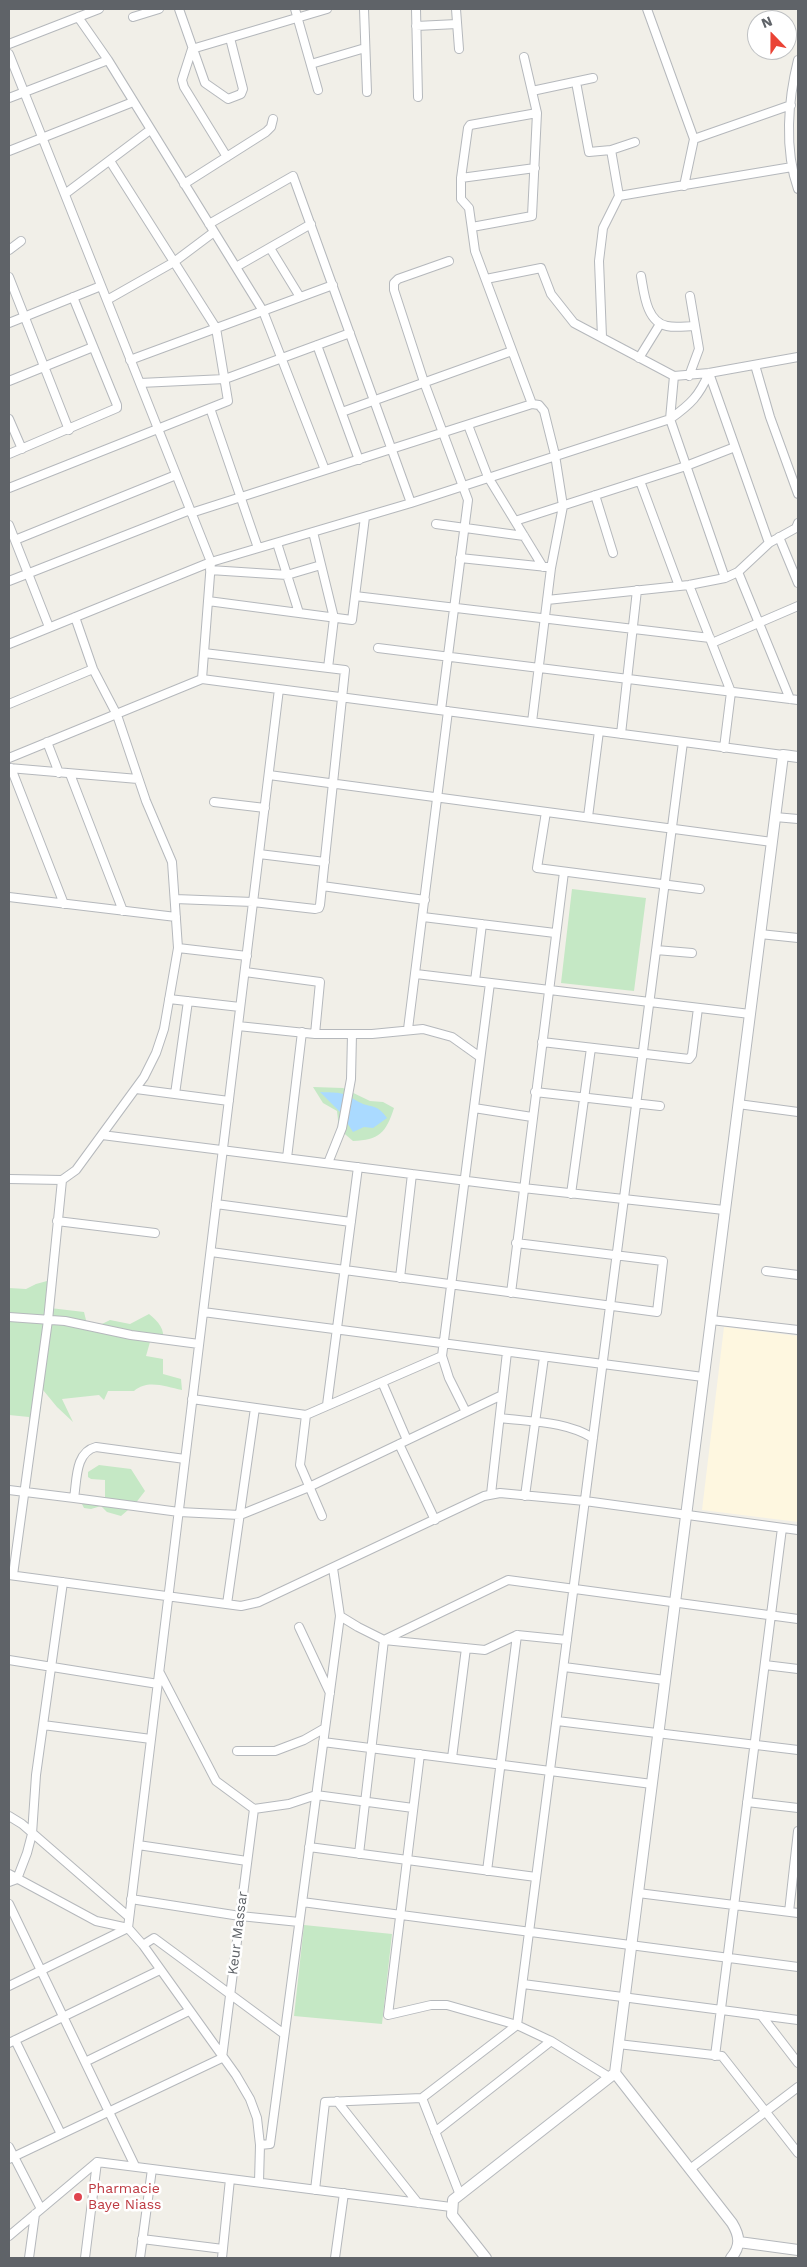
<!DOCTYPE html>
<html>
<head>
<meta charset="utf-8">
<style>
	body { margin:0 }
	#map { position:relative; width:807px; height:2267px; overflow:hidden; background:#f1efe8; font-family:"Work Sans",sans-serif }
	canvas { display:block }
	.frame { position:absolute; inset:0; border:10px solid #5f6368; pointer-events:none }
	.north { position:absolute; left:747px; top:10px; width:50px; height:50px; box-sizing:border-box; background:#fff; border:1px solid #bfc1c3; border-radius:50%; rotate:338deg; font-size:14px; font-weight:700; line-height:20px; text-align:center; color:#5f6368 }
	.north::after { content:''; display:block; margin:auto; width:18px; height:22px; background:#ea4335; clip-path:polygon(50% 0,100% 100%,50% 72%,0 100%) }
</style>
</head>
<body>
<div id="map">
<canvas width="807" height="2267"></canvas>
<div class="frame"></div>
<div class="north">N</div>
</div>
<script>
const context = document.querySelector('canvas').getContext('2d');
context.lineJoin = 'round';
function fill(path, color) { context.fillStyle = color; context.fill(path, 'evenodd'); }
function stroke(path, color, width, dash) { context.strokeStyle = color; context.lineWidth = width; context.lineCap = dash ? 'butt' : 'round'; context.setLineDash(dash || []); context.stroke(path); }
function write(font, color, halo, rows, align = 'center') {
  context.font = font + ' "Work Sans",sans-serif'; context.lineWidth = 5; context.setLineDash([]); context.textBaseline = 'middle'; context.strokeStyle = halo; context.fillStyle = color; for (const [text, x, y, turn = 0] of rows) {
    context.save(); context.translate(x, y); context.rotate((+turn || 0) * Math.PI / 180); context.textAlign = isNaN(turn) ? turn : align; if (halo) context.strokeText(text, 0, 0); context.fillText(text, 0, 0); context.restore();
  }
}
const commercial = new Path2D(`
	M724,1327l74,9v186l-96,-12z`);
const green = new Path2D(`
	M572,889l74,9 -12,93 -73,-8z
	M313,1087l30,1 27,13 13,1 11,6c-8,25 -15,32 -41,33l-14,-12 -2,-18 -14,-8z
	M47,1281l4,5 -1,22 34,4 3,12 13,1 10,-5 20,4 19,-10c10,8 16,15 14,28h-13l-4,14 17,3v15l18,5 1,11c-16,-3 -34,-11 -48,1h-26l-4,9 -5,-5 -37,4 11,23 -16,-15 -14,-17 -4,31 -7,19 -3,-23 -20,-2v-127l17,1 10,-5z
	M99,1465l32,4 14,22 -10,13 -14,12 -14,-4 -6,-6 -10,3 -7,-1 -4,-8 18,1 7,-4v-17l-14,-1 -3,-2v-5z
	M304,1925l88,9 -10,90 -88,-8z`);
const water = new Path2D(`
	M320,1092c19,1 21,-1 37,9 13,8 19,1 30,17l-14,10 -9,-1 -11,5 -13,-20z`);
const minor = new Path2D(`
	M179,9l26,74 23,16 13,-5 2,-5 -13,-51
	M295,9l23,81
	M364,9l3,83
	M416,9l2,88
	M456,9l3,40
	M647,9l47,130 -10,47
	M78,17l30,43 155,251 62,159
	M133,17l26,-8
	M416,26l41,-2
	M9,44l90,-35
	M9,54l202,508 -9,117
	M798,60c-10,40 -14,89 0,129
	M311,64l54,-16
	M576,82l13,70 22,-2 24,-8
	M532,91l61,-13
	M9,98l99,-38
	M694,139l97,-34
	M9,151l124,-49
	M227,157l-43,-70 -2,-7 10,-31 135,-40
	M461,178l74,-10
	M184,184l82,-52 5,-5 2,-8
	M65,194l85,-64
	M619,196l173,-29
	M209,224l84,-48 118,327
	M472,227l60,-11 5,-103 -13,-56
	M270,248l30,49
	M9,250l12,-9
	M236,267l75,-43
	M641,276c3,16 5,46 26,50 9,2 19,0 28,0
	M9,277l60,153
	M486,279l55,-11 10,26 23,29 100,53 35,-3 89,-16
	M107,300l67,-38 40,-30
	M9,323l92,-37
	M602,337l-3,-76 4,-33 16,-32 -8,-46
	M317,345l42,115
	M639,358l21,-34
	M130,360l203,-75
	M755,365l15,52 28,77
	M674,376l-4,43 55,159
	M689,376l10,-27 -9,-53
	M9,381l84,-34
	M140,383l85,-4 125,-46
	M532,404l-57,-153 -6,-43 -8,-9v-21l7,-50 2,-3 67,-12
	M210,408l48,140
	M342,412l170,-61
	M9,419l13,30
	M468,425l20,52 55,90
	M9,454l108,-46v-3l-44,-108
	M640,481l39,105
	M9,488l219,-87 -12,-73 -106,-167
	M595,495l18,58
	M191,513l341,-109 7,1 5,6 11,44 8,51 -12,62 -19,154
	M515,521l171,-55 49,-19
	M436,524l88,12
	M9,525l40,102
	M313,532l21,86 -6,50
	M779,537l19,46
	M15,540l161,-65
	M277,543l22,70
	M460,558l87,9
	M210,570l77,5 34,-10
	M738,572l52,127
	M9,581l181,-71
	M689,585l42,107 -7,56
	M355,596l355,42
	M547,600l142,-15 36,-7 13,-6 31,-29 27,-15 2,-5
	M208,601l144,19 13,-103
	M712,643l86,-37
	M9,644l202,-82 200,-59 259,-84c21,-15 29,-23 39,-46l60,170
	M378,648l420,52
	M9,704l84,-35
	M441,710l27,-210 -44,-118 -30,-92v-7l4,-4 51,-18
	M621,734l16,-144
	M47,742l12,31
	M9,758l193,-79 581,76
	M9,768l129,11
	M11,768l53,136
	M70,774l53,137
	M269,775l503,67
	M214,802l51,6
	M546,812l-9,56 163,21
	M588,817l11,-86
	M775,817l23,2
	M259,854l66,8
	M322,886l103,14
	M9,897l167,20
	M175,899l78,3 62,7 4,-1 1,-3 25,-235 -141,-17
	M423,917l132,16
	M760,934l38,4
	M178,948l69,8
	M656,950l36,3
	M245,972l75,10 -5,52
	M416,974l334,40
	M475,981l7,-57
	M169,999l71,8
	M238,1026l77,8h57l51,-5 29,8 28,20
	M408,1029l40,-318
	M542,1042l147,17 3,-4 6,-47
	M136,1089l93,12
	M535,1092l125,14
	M175,1094l13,-93
	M738,1104l60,8
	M474,1108l58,9
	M102,1135l421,53 201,22
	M287,1158l15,-126
	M328,1163l14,-35 9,-49 1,-45
	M9,1179l53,1 14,-10 68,-93 12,-24 8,-24 14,-81 -6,-86 -26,-61 -29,-86 -24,-46 -18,-52
	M571,1194l20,-146
	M216,1204l135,18
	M57,1221l98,12
	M211,1252l446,60 6,-51 -147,-18
	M766,1271l32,4
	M400,1278l12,-104
	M511,1293l53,-421
	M203,1312l500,65
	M9,1317l56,4 66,14 68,9
	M711,1320l87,10
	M382,1382l25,58
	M192,1399l114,16 136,-59
	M327,1405l31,-238
	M466,1412l-17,-34 -7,-22 48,-373
	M306,1415l-6,50 22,51
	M500,1418c32,4 65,3 93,20
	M399,1444l36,76
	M9,1490l65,8c3,-18 1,-46 22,-51l89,12
	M491,1494l16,-142
	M525,1496l19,-139
	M74,1498l105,14 61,3 69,-28 193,-92
	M9,1575l232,31 18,-4 225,-106 16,-3 85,8 213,29
	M13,1575l35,-255 14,-140
	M227,1604l28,-196
	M340,1616l18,11 26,13 101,10 32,-15 -30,236
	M299,1627l31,66
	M517,1635l50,5
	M384,1640l124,-60 290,39
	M9,1660l149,24
	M765,1665l33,4
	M564,1667l101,13
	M160,1673l56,108 38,28 35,-5 27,-9 97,13
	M557,1721l241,29
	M43,1725l108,14
	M323,1742l329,42
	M237,1751h38l29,-11 21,-12
	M420,1754l-32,261 43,-10h16l70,20 34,16 58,36
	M452,1758l14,-110
	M747,1802l51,6
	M9,1816l13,8 107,93
	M138,1845l109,16
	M309,1847l227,30
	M359,1854l25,-214
	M9,1874l87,47 32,7 15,17 93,130 14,24 7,19 3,27 -1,37
	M9,1882l8,-3 10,-26 5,-19 4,-59 27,-193
	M638,1893l160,20
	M131,1899l109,17 59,6
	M302,1902l496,65
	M9,1904l126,262
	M789,1912l9,-81
	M128,1928l151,-1239
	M143,1945l11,-7 130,96
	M523,1984l275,36
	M9,1986l119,-58
	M761,2015l37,48
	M15,2040l46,94
	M9,2043l151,-73
	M618,2044l104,12 76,97
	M715,2056l67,-528
	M85,2062l104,-51
	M422,2098l38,97
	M337,2101l81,102
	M435,2132l116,-91
	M260,2145l10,-1 70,-528 -7,-48
	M9,2147l32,62
	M9,2159l213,-101 32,-249
	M690,2169l108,-82
	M315,2190l10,-88 97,-4 95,-73 166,-1283
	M9,2236l88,-74 354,45
	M142,2239l81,10
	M29,2258l6,-44
	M85,2258l12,-96
	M140,2258l12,-89
	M222,2258l8,-79
	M335,2258l9,-65`);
const tertiary = new Path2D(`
	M739,2242l59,8
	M486,2258l-34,-43 1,-15 162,-127
	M731,2258c10,-12 9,-22 1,-35l-117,-150 168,-1318 15,2`);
const markers = [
	[78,2197,5,"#e0444e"]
];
const streetNames = [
	["Keur Massar",238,1933,-83]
];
const healthNames = [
	["Pharmacie",88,2189],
	["Baye Niass",88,2205]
];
fill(commercial, '#fef7e0');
fill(green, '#c5e8c5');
fill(water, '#aadaff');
stroke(minor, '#b5b8bc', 10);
stroke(tertiary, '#b5b8bc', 12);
stroke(minor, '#fff', 8);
stroke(tertiary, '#fff', 10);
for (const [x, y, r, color] of markers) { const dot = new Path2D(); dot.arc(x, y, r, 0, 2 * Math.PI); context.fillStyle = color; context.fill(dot); stroke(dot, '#fff', 2); }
write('14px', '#5f6368', '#fff', streetNames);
write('14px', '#be3a42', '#fff', healthNames, 'left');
</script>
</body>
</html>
